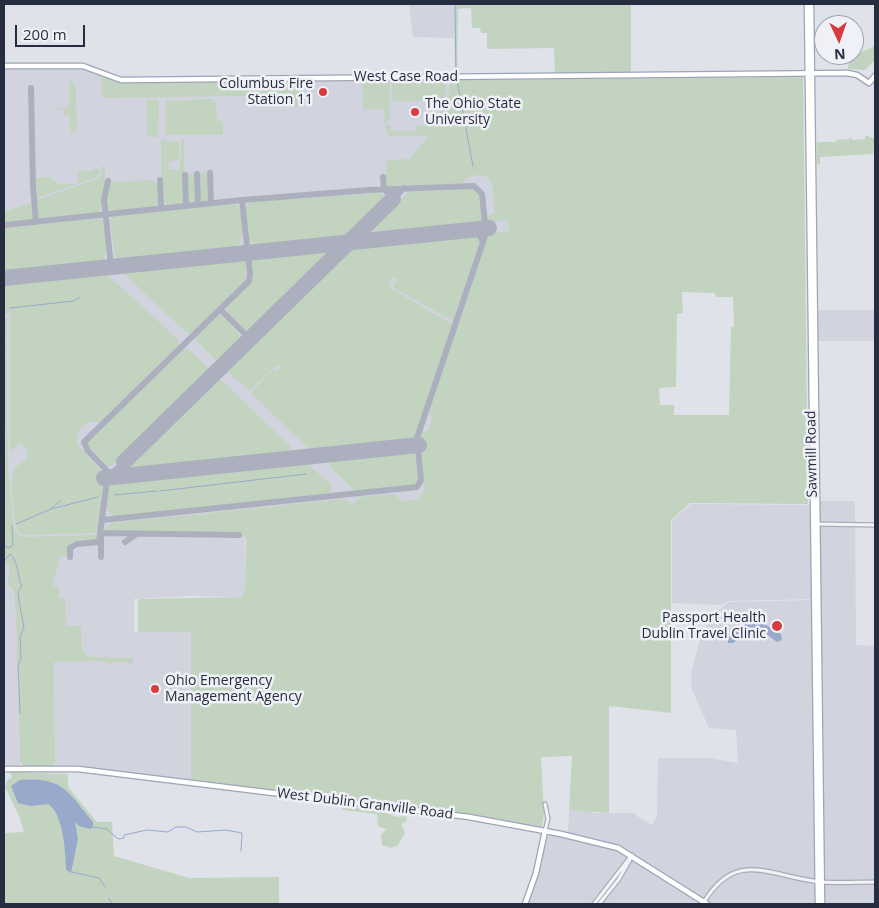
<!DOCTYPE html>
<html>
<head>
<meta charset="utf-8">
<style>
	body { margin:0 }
	#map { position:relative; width:879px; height:908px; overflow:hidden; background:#dfe2e9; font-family:"Open Sans",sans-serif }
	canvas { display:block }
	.frame { position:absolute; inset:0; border:5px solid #272d41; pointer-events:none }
	.north { position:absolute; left:814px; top:15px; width:50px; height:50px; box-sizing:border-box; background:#eff1f7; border:1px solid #9fa3ae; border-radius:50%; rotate:177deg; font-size:14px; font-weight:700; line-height:20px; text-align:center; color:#272d41 }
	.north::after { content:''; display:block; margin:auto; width:18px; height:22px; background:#d63c3d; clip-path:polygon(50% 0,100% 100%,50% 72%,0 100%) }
	.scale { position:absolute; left:15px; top:25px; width:70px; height:22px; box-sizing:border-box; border:2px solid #272d41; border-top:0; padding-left:6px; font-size:15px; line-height:18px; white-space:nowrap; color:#272d41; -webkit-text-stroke:4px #eff1f7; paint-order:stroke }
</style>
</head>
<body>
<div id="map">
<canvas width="879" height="908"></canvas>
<div class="frame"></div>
<div class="north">N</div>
<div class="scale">200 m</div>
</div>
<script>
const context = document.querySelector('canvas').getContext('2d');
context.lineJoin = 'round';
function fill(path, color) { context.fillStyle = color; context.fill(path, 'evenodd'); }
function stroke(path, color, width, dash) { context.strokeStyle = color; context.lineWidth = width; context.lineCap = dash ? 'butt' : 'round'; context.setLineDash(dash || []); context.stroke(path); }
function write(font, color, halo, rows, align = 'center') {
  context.font = font + ' "Open Sans",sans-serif'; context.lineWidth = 5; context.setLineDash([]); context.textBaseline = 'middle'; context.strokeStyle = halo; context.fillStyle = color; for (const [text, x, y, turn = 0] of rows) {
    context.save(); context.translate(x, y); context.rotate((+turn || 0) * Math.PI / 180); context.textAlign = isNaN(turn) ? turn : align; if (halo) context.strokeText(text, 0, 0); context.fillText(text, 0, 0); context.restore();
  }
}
const built = new Path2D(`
	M409,4h45v34l-41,-1z
	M78,66l36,15 11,1 330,-4 170,79 -119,379h-259l-2,4v48l-3,9 -50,-1 -58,3v33h57v149l-115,-14h-25l4,-6 -1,-99 34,-1 -32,-2 -41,-117 -7,-77 -1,-147h-3v-251z
	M815,310h60v31h-59z
	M818,501h37l1,144 19,1v258h-51z
	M691,504l120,1 2,94 -84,2 -8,4 -49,-2v-83z
	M4,562l6,3 -1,21 5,9 2,25 4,149 -16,1z
	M814,600l4,304h-296l11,-30 8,-37 4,-6 23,4 1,-25h23v3h44l1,3 15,9 5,-10 1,-57h52l28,5 -2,-33 -27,-2 -18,-41 1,-18 9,-33 13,-22 15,-12z`);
const green = new Path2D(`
	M454,4h177v70l-76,1 -1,-27 -67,1v-16h-6l-1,-5h-8l-1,-20 -13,1 -1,66h-2z
	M875,46v14l-10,10 -17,-1c0,-13 19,-19 27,-23z
	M104,76l21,6 174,-2 2,24 -2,3 -13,-1 -24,-10 -158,2 -2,-1v-19z
	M69,77l7,10 1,44 -6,3 -2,-19h-5v-5l-11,-1 16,-1z
	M803,77l5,427 -118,-1 -19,17v193l-62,-7v107l-40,-3 3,-54 -31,1 3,56 -2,13 -2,1 -102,-17 -247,-29v-149h-53v-33l104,-2 3,-9 1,-52 -139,-2 -3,-2 1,-4 7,-5 232,-24 9,5 7,-7 33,-3 9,7 15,-1 7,-9 -5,-51 3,-8 6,-1 4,-13 -3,-6 60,-179 20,-2 -1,-11 -20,2 -1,-5 8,-5 -3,-29 -6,-7 -15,-1 -10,9 -73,2 -3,-3 2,-23 23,-1 18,-23h-40l-3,-10 5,-3 1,8h25v-6h24l1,-20 7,-3 2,-24 9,2zM682,292l33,1 1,4h17l1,30h-3l-2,88h-55v-10h-14l-1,-17 17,-1 1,-73 6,-1z
	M363,79l26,1 1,39 -5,5 -1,-15h-21z
	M394,79h51l1,22 -5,2 -1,-2h-48v-19z
	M213,99v3h3l1,18 6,2v13h-57v-34z
	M147,100h12l-1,38 -11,-3z
	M865,135l10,4 -2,15 -53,3v7h-3v-22h19l1,-3 12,1 1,-3 3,3 12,-1z
	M181,139h3l1,61 -4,3 -14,2 -5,-6 -1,-59 18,2v17l-11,3 1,7 11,2z
	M102,166h3c0,9 0,41 -6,46l-95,10v-10l92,-33 5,-4z
	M93,168l8,2 -6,8 -58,20 -1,-20 16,-1v4h4l1,3 21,-1v-12h15z
	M193,173l3,1v26l-5,3 -4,-3 -1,-24z
	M205,173h3l1,25 -2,3h-5l-3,-3 -1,-24z
	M152,180l6,5v15l-2,6 -44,5 -4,-3 -2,-12 4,-14z
	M473,189l6,3 3,27 -3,4 -110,11v-3l40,-39z
	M376,193l7,1 1,6 -39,37 -88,9 -8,-6 -4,-31 4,-7z
	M236,204c8,7 10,38 0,44l-116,12 -5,-4 -5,-35 2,-5z
	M100,218c8,6 9,37 1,45l-97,10v-45z
	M477,234l4,4 -28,83 -59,-33 -1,-4 4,-2 -1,-5 -7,4 3,8 60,35 -37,113 -6,4 -98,9 -61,-57 24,-24 3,2 3,-4 -3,-2 -28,26 -20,-18 -1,-5 123,-120z
	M330,249v4l-80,78 -5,-1 -18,-19v-5l24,-25v-19l3,-5z
	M242,259l4,3v18l-55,53h-4l-63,-59 2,-3z
	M105,273l73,66 1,6 -79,77h-12l-10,10 -1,12 27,30 -5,59 -77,2 -4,-3c-4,-10 -9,-52 -4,-62 3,-7 12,-7 13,-14 2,-7 -2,-9 -7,-13l-10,8v-138h-6v-30z
	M217,315h5l20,22 -21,23 -5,1 -21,-22z
	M7,317l1,148 6,64 5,6 8,2 71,-2 -3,7 -22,1 -4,4 -2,9 -8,1c0,12 -6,17 -6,29h6v12l6,1 1,27h15c1,12 -3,25 9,31l42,1 2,2 -3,4 -13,-3 -10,3 -3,-3 -51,1 1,99 -4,6h-26l-5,-5 -4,-142 -2,-27 -6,-9 2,-19 -6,-3v-244z
	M187,348l20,19 1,5 -96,94h-5l-19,-18 -1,-6 96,-93z
	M214,380h7l69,66v7l-163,17v-4z
	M412,452l3,3 3,26 -4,5 -58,6 -26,-25 2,-7z
	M305,462l27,23 -2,8 -216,24 -7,-7 2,-26 3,-2z
	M10,772l58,2v13l29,35h15l2,34 75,22 90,-1v27h-275v-71l20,-1 -4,-14 -15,-31 2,-6 5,-4z
	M343,806l41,6 12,5 10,-1 1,5 -6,3 4,9 -7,12 -7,3 -9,-3 -1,-10 5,-6 -8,-3 -1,-12 -35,-4z`);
const water = new Path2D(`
	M758,607l3,15 20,12 1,6 -5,2 -20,-15 -24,16h-5v-5l17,-14 9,-2z
	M20,780c43,-4 49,13 73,42v5l-3,2 -11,-3 -4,-4 3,17 -7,34 -5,-3c0,-16 -3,-58 -18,-66l-17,2 -13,-3 -7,-17z`);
const stream = new Path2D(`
	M455,4l1,70
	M457,80l16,86
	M10,308l64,-7 6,-4
	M4,385l1,-1
	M160,491l146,-17
	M115,495l42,-4
	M52,508l9,-8
	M16,524l35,-15 47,-12
	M4,546l5,2 4,-3 -1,-19
	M4,555l1,5 5,-6c10,10 6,21 12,32l-4,6 1,9 5,27 -4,8 1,23 -3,5 2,49
	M93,827l14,2 11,10 6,-1v-3l23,-5 21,2 8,-5h10l11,5 29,-2 16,3 -1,18
	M72,872l27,6 6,9
	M109,898l3,6`);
const taxiway = new Path2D(`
	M31,88l2,99 3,35
	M210,173l1,30
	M197,174l1,31
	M185,175l1,31
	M383,177l1,12 9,10 11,-11
	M160,180l1,28
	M108,181l-4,18 7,67
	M4,225l238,-25 127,-10 105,-4 8,8 4,39 -69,205 4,42 -4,7 -314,33
	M477,229l6,13
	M220,309l30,30
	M108,477l16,-15
	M113,477l-25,-26 -4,-9 165,-161 1,-7 -8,-74
	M125,542l10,-7
	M70,557v-9l7,-4 22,-2 9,-70
	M101,557v-24l138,2`);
const runway = new Path2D(`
	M4,278l485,-50
	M124,462l269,-263
	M104,478l315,-33`);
const minor = new Path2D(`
	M816,524l59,1
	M545,804l3,15 -3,12
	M704,902c31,-51 62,-28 109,-21 20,3 42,1 62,1
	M594,904l38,-49
	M599,904l20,-25 13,-23`);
const major = new Path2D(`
	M807,4l11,900
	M811,4l11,900
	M4,66h79l38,14 726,-7 10,2 12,8 6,-7
	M4,769h74l391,48 92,17 57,14 89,56
	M525,904l11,-31 9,-42`);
const markers = [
	[323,92,5,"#d63c3d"],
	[415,112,5,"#d63c3d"],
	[777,626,6,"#d63c3d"],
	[155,689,5,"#d63c3d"]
];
const streetNames = [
	["West Case Road",406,77],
	["Sawmill Road",812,454,-91],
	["West Dublin Granville Road",365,804,7]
];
const poiNames = [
	["Columbus Fire",313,84],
	["Station 11",313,100],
	["The Ohio State",425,104,"left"],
	["University",425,120,"left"],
	["Passport Health",766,618],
	["Dublin Travel Clinic",766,634],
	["Ohio Emergency",165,681,"left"],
	["Management Agency",165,697,"left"]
];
fill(built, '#d1d4de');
fill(green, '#c2d4c0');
fill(water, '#98a9cc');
stroke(stream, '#98a9cc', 1);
stroke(taxiway, '#acb0be', 6);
stroke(runway, '#acb0be', 16);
stroke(minor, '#a8acb7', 5.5);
stroke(major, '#9ea4b6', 7);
stroke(minor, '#f2f3f7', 3);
stroke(major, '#fff', 4.5);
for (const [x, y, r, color] of markers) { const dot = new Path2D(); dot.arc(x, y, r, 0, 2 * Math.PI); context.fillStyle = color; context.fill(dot); stroke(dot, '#eff1f7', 2); }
write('14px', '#272d41', '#eff1f7', streetNames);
write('14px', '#272d41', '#eff1f7', poiNames, 'right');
</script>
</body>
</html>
